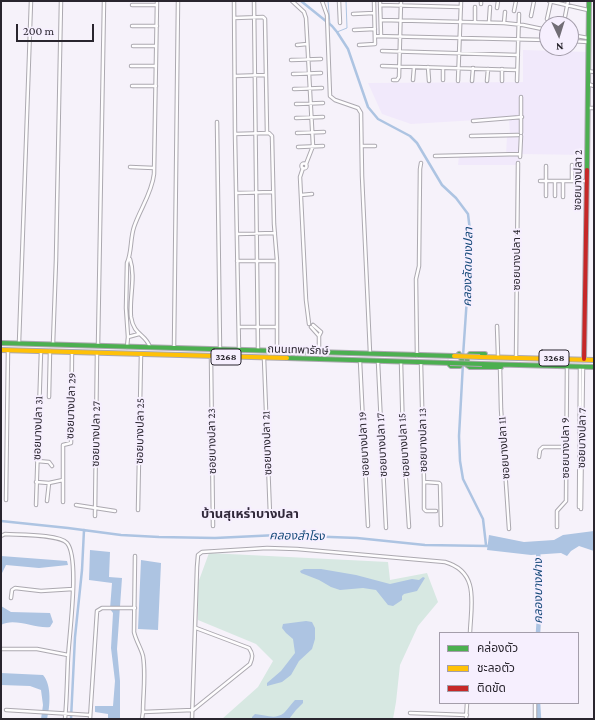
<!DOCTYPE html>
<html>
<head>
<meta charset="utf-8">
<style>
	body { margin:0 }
	#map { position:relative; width:595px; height:720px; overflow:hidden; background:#f6f2fa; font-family:"Crimson Pro","Noto Sans Thai",serif }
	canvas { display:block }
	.frame { position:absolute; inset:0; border:2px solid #29252e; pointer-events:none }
	.legend { position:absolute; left:439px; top:632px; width:140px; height:72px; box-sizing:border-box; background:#f6effe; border:1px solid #a49eab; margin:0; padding:5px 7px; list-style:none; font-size:12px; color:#29252e }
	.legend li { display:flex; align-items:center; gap:8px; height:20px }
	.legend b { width:20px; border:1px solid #a49eab }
	.north { position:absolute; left:539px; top:16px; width:40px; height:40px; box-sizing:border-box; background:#f6effe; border:1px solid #a49eab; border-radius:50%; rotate:176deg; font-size:11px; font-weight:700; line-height:16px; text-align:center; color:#29252e }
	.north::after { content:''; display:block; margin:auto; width:14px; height:18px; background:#716d75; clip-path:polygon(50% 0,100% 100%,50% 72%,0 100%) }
	.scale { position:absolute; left:16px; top:24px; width:78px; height:18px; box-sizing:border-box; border:2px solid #29252e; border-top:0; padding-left:5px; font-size:12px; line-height:14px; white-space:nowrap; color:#29252e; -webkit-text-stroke:3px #f6effe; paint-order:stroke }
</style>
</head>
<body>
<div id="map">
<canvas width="595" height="720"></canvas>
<div class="frame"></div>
<ul class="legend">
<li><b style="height:5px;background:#4caf50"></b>คล่องตัว</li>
<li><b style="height:5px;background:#ffc107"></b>ชะลอตัว</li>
<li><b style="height:5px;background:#c62828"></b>ติดขัด</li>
</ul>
<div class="north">N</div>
<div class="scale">200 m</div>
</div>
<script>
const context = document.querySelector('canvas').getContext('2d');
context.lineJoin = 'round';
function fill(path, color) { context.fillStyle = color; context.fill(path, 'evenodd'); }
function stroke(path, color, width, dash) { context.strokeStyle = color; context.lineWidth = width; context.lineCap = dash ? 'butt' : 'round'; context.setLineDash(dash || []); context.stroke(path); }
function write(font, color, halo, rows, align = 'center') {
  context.font = font + ' "Crimson Pro","Noto Sans Thai",serif'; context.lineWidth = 4; context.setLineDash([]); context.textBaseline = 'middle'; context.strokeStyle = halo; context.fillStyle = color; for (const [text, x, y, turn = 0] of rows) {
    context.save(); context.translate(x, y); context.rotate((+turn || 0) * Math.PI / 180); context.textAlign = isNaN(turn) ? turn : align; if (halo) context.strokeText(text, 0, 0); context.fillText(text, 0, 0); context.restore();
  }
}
const built = new Path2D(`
	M523,50l65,2 -1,103 -67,-1v11h-62l1,-9 47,-1 1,-19h3l-1,-18 -98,6 -29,-10 -14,-31 155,-1z`);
const green = new Path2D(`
	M209,553l179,9 2,18 37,-7 11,29 -20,24 -18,39 -4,37 -3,17h-171l36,-32 15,-26 -17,-17 -58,-24v-37z`);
const water = new Path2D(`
	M594,531v20l-15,-5 -8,5 -4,5 -6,-3 -30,2 -44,-5 2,-15 35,7 30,-2 9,-5z
	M90,550l20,2 -1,25 13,1 -5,71 3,32v38h-12v-5l-13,-2v-6h18l2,-25 -4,-33 2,-35 -3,-4 2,-26 -23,-3z
	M1,556l66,5 1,4 -29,3 -33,-3 -5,10z
	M141,560l20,3 -3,67 -20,-1z
	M304,569h17l35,6 34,9 22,-5 7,1 4,-3 2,1 -8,13 -13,3 -2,2v4l-9,6 -5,-1 -12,-15 -13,-2 -23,2 -9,-3 -12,-7 -18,-7 -1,-2z
	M1,606l10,6 39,1 3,9 -3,5c-14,2 -36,-10 -49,-2z
	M306,621l6,1 3,6v11l-3,10 -13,12 -8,14 -9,7 -15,4v-3l14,-12 14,-18 -2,-14 -7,-6 -4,-5 1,-4z
	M1,673l42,2c9,10 7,32 4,44h-6l2,-14 -2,-15 -11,-4 -29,-1z
	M295,700h8v3l-7,7 -7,9h-37v-2l3,-3c11,1 20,6 29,-1 4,-4 7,-9 11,-13z`);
const stream = new Path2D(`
	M328,1l2,23
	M337,32l10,-4 -1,-27`);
const canal = new Path2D(`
	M301,1l31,25 5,6 11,17 20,58 10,12 32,17 7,7 25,42 14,13 12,16 3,25 -8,117
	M463,363l-4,73 1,25 3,18 20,40 3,26
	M1,521l67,7 53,7 38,2 56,1 63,-3 79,3 68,7 63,1
	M71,719l4,-82 7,-67 2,-40`);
const river = new Path2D(`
	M538,549l2,52 -2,32
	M538,703l1,16`);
const street = new Path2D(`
	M234,1l1,133 34,-1 3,3 2,88 3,37v91
	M254,1l4,349
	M292,1l12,11 2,6 7,128 -7,18
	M322,1l5,14 3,81 5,4 23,8 3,5 1,63 8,177
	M339,1l1,22
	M380,1l1,34
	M549,1l39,9
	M481,4v-3
	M132,5h25
	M380,5l81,2
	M497,8l1,-7
	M514,11l2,-10
	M353,14l21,-1
	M531,16l3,-15
	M234,18l29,-1 2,2 2,114
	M547,19l4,-18
	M381,20l123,3 19,2 24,5
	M475,22v-15
	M489,22l1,-15
	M564,22l4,-21
	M504,23l1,-11
	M132,26h25
	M354,30l21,-1
	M571,35l17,3
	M375,36l172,4
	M571,41l17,1
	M297,45l10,-1
	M359,45l16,-1 -1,-43
	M133,46h23
	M382,51l136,4
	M291,60l30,-1
	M131,66h25
	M382,66l135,4
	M428,67l1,14
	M502,69v12
	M588,71l6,1
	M293,74l28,-1
	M235,76l31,-1
	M393,80h4l2,-3 2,-76
	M413,80l1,-13
	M443,80v-12
	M458,81l3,-79
	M472,81l1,-13
	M487,81l1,-12
	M517,81l2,-67
	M588,84l6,2
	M132,86h24
	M294,89l28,-1
	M296,104l27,-1
	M588,108h6
	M296,118l27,-1
	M473,121l49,-4
	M217,122l3,227
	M297,133l27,-1
	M521,133v-36
	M235,134l4,216
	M471,136l47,-1
	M362,146h13
	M298,147l25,-1
	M435,156l85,-2
	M520,157l1,-21
	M301.5 166a2.5 2.5 0 1 1 5 0a2.5 2.5 0 1 1-5 0Z
	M572,165v16
	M546,166v30
	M130,167l24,1
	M303,168l-3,9 6,123 3,24
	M540,181h46
	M555,181v15
	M563,181v16
	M236,193l37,-1
	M301,195l11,-1
	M237,234l38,-1
	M130,259c6,18 -1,39 1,58 3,19 14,16 19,30
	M237,261h40
	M313,325l8,7 -2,4v17
	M497,326l1,29
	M239,327h38
	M311,327l8,9
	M128,337l11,-3
	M19,343l12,-342
	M53,344l3,-84 5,-259
	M98,346l6,-345
	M127,347l1,-10 -2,-29 1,-45c5,-11 3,-24 7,-36 6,-18 18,-34 20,-53l3,-173
	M174,348l4,-347
	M417,356l-1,-77 3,-13 1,-97 1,-6
	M211,357l2,169
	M264,358l6,157h12
	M516,358l2,-195
	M360,361l8,165
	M378,362l8,166
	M401,362l3,112 2,5 3,48
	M421,363l3,119 15,1 1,1 1,41
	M500,367l1,42 8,120
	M49,397l1,-46
	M539,457l1,-7 3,-3h23
	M37,461l12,1 3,4
	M36,482l13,1 14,-3
	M424,482v27l2,2h10
	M6,500l2,-150
	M47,501l2,-18
	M63,502v-57l8,-2 1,-91
	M36,505l5,-154
	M76,505l39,6
	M579,507l1,-140
	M581,509l2,-143
	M138,510l3,-156
	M95,516l2,-163
	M557,527v-16l9,-10 1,-134
	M1,536l4,-2c13,1 54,0 62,9 13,15 2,93 1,115 -1,20 -1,41 -3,61
	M135,556l-1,76c2,9 7,16 9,24 3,18 0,38 0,56l-1,7
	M11,598l1,-8 3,-2 26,3 32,-2
	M1,649h36l31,6
	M535,703v16
	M6,710l84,5
	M143,712l50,-2 57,-46c3,-7 3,-10 -1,-16l-53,-20
	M410,713l57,2
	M90,719l7,-108 5,-3h33
	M192,719l5,-152 1,-12 4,-3 65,-4 30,1 148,13c35,10 26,42 25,71
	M466,719l1,-16`);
const fast = new Path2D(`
	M587,170l2,-169
	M1,343l453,13
	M485,354h-15l-3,4v7l3,2h31
	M287,358l163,5
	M448,363l3,3h9l2,-6 -3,-6
	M482,364l112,3`);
const slow = new Path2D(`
	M1,350l286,8
	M480,357l114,3`);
const jam = new Path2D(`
	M584,359l3,-189`);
const fastBridge = new Path2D(`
	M450,363l32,1`);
const slowBridge = new Path2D(`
	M454,356l26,1`);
const shields = [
	[226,357,30],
	[554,358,30]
];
const shieldNames = [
	["3268",226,357],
	["3268",554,358]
];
const streetNames = [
	["ซอยบางปลา 2",578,180,-89],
	["ซอยบางปลา 4",517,260,-90],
	["ถนนเทพารักษ์",298,350,2],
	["ซอยบางปลา 29",71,406,-88],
	["ซอยบางปลา 31",38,428,-88],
	["ซอยบางปลา 25",140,431,-89],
	["ซอยบางปลา 27",96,434,-89],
	["ซอยบางปลา 7",582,438,-89],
	["ซอยบางปลา 13",423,440,-91],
	["ซอยบางปลา 23",212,441,-91],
	["ซอยบางปลา 21",267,443,-92],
	["ซอยบางปลา 19",364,444,-93],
	["ซอยบางปลา 17",382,445,-93],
	["ซอยบางปลา 15",404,445,-94],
	["ซอยบางปลา 11",504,448,-94],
	["ซอยบางปลา 9",566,448,-90]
];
const waterNames = [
	["คลองลัดบางปลา",468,267,-89],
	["คลองสำโรง",297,536,1],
	["คลองบางฝาง",538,591,-90]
];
const quarterNames = [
	["บ้านสุเหร่าบางปลา",250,514]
];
fill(built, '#f1e9fb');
fill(green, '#d7e8e2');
fill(water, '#adc4e2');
stroke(stream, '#adc4e2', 1);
stroke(canal, '#adc4e2', 2.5);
stroke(river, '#adc4e2', 4.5);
stroke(street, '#aca9b0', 4.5);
stroke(fast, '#aca9b0', 6);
stroke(slow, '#aca9b0', 6);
stroke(jam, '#aca9b0', 6);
stroke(street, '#fefdfe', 2.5);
stroke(fast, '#4caf50', 4);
stroke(slow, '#ffc107', 4);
stroke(jam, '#c62828', 4);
stroke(fastBridge, '#aca9b0', 6, []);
stroke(slowBridge, '#aca9b0', 6, []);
stroke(fastBridge, '#4caf50', 4);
stroke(slowBridge, '#ffc107', 4);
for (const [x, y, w] of shields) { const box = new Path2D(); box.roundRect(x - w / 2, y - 8, w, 16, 3); context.fillStyle = '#f6effe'; context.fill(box); stroke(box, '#29252e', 1); }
write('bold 10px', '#29252e', null, shieldNames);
write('11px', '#29252e', '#f6effe', streetNames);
write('italic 12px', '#174b7a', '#f6effe', waterNames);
write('bold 13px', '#31283b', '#f6effe', quarterNames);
</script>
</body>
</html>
